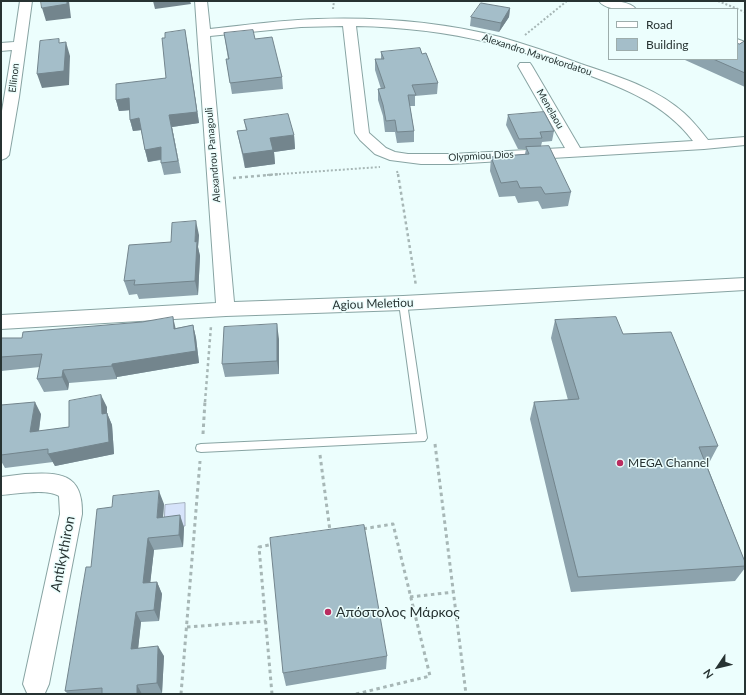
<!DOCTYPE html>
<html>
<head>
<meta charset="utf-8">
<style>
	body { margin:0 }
	#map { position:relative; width:746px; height:695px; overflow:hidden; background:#ecfefd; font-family:Lato,sans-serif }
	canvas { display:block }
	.frame { position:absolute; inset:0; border:2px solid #273332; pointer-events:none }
	.legend { position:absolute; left:608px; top:8px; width:130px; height:52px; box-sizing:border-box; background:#ecfefd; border:1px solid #9dadac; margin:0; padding:5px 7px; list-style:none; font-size:12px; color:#273332 }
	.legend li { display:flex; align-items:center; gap:8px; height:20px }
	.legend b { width:20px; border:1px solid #9dadac }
	.north { position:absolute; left:698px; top:647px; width:40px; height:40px; -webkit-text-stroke:3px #ecfefd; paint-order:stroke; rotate:235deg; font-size:11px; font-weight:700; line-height:16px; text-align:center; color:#273332 }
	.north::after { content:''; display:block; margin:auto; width:14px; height:18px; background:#273332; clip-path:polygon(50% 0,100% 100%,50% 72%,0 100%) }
</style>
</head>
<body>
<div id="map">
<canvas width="746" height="695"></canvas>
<div class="frame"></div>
<ul class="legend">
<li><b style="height:5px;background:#fff"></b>Road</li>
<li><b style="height:11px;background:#a4bec9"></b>Building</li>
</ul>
<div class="north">N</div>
</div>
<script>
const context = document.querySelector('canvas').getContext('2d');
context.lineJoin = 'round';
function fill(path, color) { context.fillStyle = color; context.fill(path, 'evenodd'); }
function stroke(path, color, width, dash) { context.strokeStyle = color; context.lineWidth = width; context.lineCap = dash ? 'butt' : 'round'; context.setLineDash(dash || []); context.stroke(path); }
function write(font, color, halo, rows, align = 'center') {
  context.font = font + ' Lato,sans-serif'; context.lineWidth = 3; context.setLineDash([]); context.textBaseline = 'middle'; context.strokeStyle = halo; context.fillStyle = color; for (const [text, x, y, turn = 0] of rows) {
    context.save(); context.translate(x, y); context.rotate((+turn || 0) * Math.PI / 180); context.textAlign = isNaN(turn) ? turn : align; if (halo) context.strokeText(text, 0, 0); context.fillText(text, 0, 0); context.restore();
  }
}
const water = new Path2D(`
	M185,503v23l-21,2 1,-23z`);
const pathFar2 = new Path2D(`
	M718,1l27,11
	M333,9l1,-8
	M525,35l42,-34
	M397,171l1,4
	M267,175l113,-8`);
const pathFar1 = new Path2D(`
	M398,174l18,112
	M233,178l47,-4
	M205,402l6,-76`);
const path = new Path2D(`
	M203,434l2,-33
	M435,444l31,250
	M320,455l10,76
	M410,597l44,-5
	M187,627l79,-6
	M181,694l19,-233
	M272,694l-13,-147 15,-3
	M356,694l74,-18 -37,-152 -31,5`);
const service = new Path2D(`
	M403,300l4,3 20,135 -2,3 -224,11 -4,-1 -1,-3 1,-3 4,-1 216,-10 -18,-131z`);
const minor = new Path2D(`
	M20,1h12l-13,96 -10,58 -3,3 -5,2v-43l11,-67 -11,1v-8l13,-1z
	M195,1h12l3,28c36,-4 72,-9 108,-10 61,-2 123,3 182,18 28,8 54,17 81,27 35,12 74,23 103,49 9,8 16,17 24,27l37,-3v8l-41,4 -253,15h-30l-31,-4 -15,-6 -15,-14 -5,-7 -12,-107 -42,1 -91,9 24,266 169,-6 342,-18v12l-342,20 -177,6 -225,13v-14l215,-12zM356,26c45,1 91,6 135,17 28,7 55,17 81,26 46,17 91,32 121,72l-113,7 -48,-82 -2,-3h-10l-2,3 47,82 -114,6h-43l-13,-2 -9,-4 -17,-15z
	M599,1c11,0 30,-1 37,8 -11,0 -30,2 -37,-8z
	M737,39l8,3v8l-8,-3z
	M25,474c35,-2 58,-1 57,40l-33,170 -4,9 -2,1 -16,-1 -4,-9 37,-170 -1,-18c-12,-8 -43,-2 -58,-1v-18z`);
const wall = new Path2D(`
	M510,8l-1,9 -10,15 -29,-6 1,-9z
	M224,33l31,6 27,38 1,12 -51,5 -6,-35h2z
	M745,41v46l-60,-27v-1h52l2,-15z
	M187,42l12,81 -27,4 9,46 -17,2 -3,-12v-3l-13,2 -3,-12 -4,-20 -8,1 -3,-11v-10l-11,1 -3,-11 50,-22z
	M381,52l41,2 16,29 -1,11 -22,2v10h-5l4,25v11l-17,1 -2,-11h-10l-2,-16 -5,-16v-11h3l-6,-19v-11h6z
	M508,115l46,16 -2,10 -10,1 -1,4 30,46 -3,14 -26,3 -4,-8 -20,2 -3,-7 -16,1 -9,-26 1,-14 34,-3 1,-5h-8l-12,-24z
	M244,120l50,15 1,14 -21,3 1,12 -30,4 -5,-23 -3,-14 9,-1z
	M199,235l-1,12 2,9 -2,39 -59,4 -2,-5 -8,1 -5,-14 47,-39z
	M555,320l68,14 95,112 -9,17h-3l39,99v6l-10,13 -164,11 -41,-173 4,-17 34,-2 -17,-62z
	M193,325l3,13 3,25 -82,14v2l-48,4 -1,7 -24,2 -7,-13 3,-12 -39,4v-33h21l154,-10z
	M279,339v35l-54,3 -3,-13z
	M1,405l40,9 -2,17 30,-4 38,-20v6l5,12 2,29 -59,12 -2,-4 -48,6 -4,-7z
	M164,504l-1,13 21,10 -1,20 -29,3 -4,33 7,-1 5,12 -3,27 -18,1 -3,26 26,8 -2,37 -11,1h-83l-3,-3 26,-124z
	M387,656l-1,13 -100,17 -3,-13z`);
const shadedWall = new Path2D(`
	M67,1h2l2,17 -25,3 -4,-13z
	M153,1h37l1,3 -36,5z
	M510,8l-1,9 -10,15 2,-9z
	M185,30l14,93 -27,4 9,46 -12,-58z
	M66,42l4,14 -1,29 -27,3 -5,-14z
	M129,98l3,12 -13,1 -3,-11z
	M139,118l3,12 -9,1 -3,-11z
	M294,135l1,14 -21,3 1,12 -30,4 -2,-14 27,-16z
	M161,147l2,12 -15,3 -3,-12z
	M196,221l3,14 -1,12 2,9 -2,39 -3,-14v-39z
	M173,317l3,13 -2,-1z
	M277,324l2,15v35l-2,-13z
	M193,325l3,13 3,25 -82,14v2l-5,-13v-2z
	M63,370l6,13 -1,7 -6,-13z
	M101,395l6,12v19l-5,-12z
	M35,402l6,12 -4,30 -7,-12z
	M107,413l5,12 2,29 -59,12 -7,-12z
	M159,491l5,13 -2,26 -5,-12z
	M180,515l4,12 -1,20 -4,-12z
	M148,538l6,12 -5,44 -6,-11z
	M157,582l5,12 -3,27 -5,-11z
	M136,612l5,10 -4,37 -6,-10z
	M158,646l6,10 -2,37 -5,-10z
	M137,685l5,9h-5z`);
const building = new Path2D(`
	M41,1h26v3l-25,4z
	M481,3l29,5 -9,15 -30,-6z
	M185,30l12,82 -28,3 9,46 -17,2v-16l-16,3 -6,-32 -9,2 -1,-22 -13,2v-16l50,-6 -4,-40h3v-5z
	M253,30l2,9 17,-2 10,40 -52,6 -4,-24h3l-5,-26z
	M59,39v4l7,-1 -2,29 -27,3 3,-33z
	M745,41v32l-32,-14h24v-16l2,1z
	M420,48l2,6 4,-1 12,30 -26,2 4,10h-8l6,36 -17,1 -2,-12 -9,1 -3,-16 -5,-16 7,-1 -10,-29h9l-3,-7z
	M544,112l10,19 -14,1 2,6 -23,1 -11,-24z
	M288,114l6,21 -24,3 3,12 -30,4 -6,-23 10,-1 -3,-10z
	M549,146l22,46 -26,2 -4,-7 -21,1 -3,-7 -16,2 -10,-26 38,-3 -3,-7z
	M196,221l-1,21 2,-1 -2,40 -61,4 1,-5 -11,1 5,-36 42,-3 1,-19z
	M173,317l1,12 19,-4 3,26 -84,13v2l-49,4 -1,7 -25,2 5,-25 -41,3v-19h21l1,-6 119,-10z
	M616,317l7,17 48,-2 47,114 -19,1 46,115v4l-167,11 -44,-175 45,-3 -24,-79z
	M277,324v37l-55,3 2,-37z
	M101,395l1,19 5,-1 2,29 -61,12v-5l-47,6v-50l34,-3 -5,30 39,-5v-26z
	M159,491l-2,27 23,-3 -1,20 -31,3 -5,45 14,-1 -3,28 -18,2 -5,37 27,-3 -1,37 -20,2v9h-35v-6l-37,3 21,-124h5l6,-58 15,-2 1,-11z
	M364,525l23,131 -104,17 -13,-135z`);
const markers = [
	[620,463,4,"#ba2c5f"],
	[328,612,4,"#ba2c5f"]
];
const farStreetnames = [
	["Alexandro Mavrokordatou",537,55,18],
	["Ellinon",14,78,-83],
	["Menelaou",550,109,60],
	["Alexandrou Panagouli",213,155,-95],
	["Olypmiou Dios",481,156,-3]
];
const streetNames = [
	["Agiou Meletiou",373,304,-2]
];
const poiNames = [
	["MEGA Channel",628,463]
];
const nearStreetnames = [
	["Antikythiron",63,554,-79]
];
const nearPoinames = [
	["Απόστολος Μάρκος",336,612]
];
fill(water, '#d6e3fa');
stroke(water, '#a2aebe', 1);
stroke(service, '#88a4a3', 2);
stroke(minor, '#88a4a3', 2);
stroke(pathFar2, '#a7b7b6', 2, [2, 2]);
stroke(pathFar1, '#a7b7b6', 2.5, [3, 3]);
stroke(path, '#a7b7b6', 3, [3.5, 3.5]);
fill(service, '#fff');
fill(minor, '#fff');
fill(wall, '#8da3ad');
fill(shadedWall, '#73858d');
fill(building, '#a4bec9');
stroke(building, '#73858d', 1);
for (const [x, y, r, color] of markers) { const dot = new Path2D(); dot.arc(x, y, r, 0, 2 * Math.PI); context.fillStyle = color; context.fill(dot); stroke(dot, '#ecfefd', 1.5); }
write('10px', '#273332', '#ecfefd', farStreetnames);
write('12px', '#273332', '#ecfefd', streetNames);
write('12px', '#273332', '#ecfefd', poiNames, 'left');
write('14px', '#273332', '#ecfefd', nearStreetnames);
write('14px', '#273332', '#ecfefd', nearPoinames, 'left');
</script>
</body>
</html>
